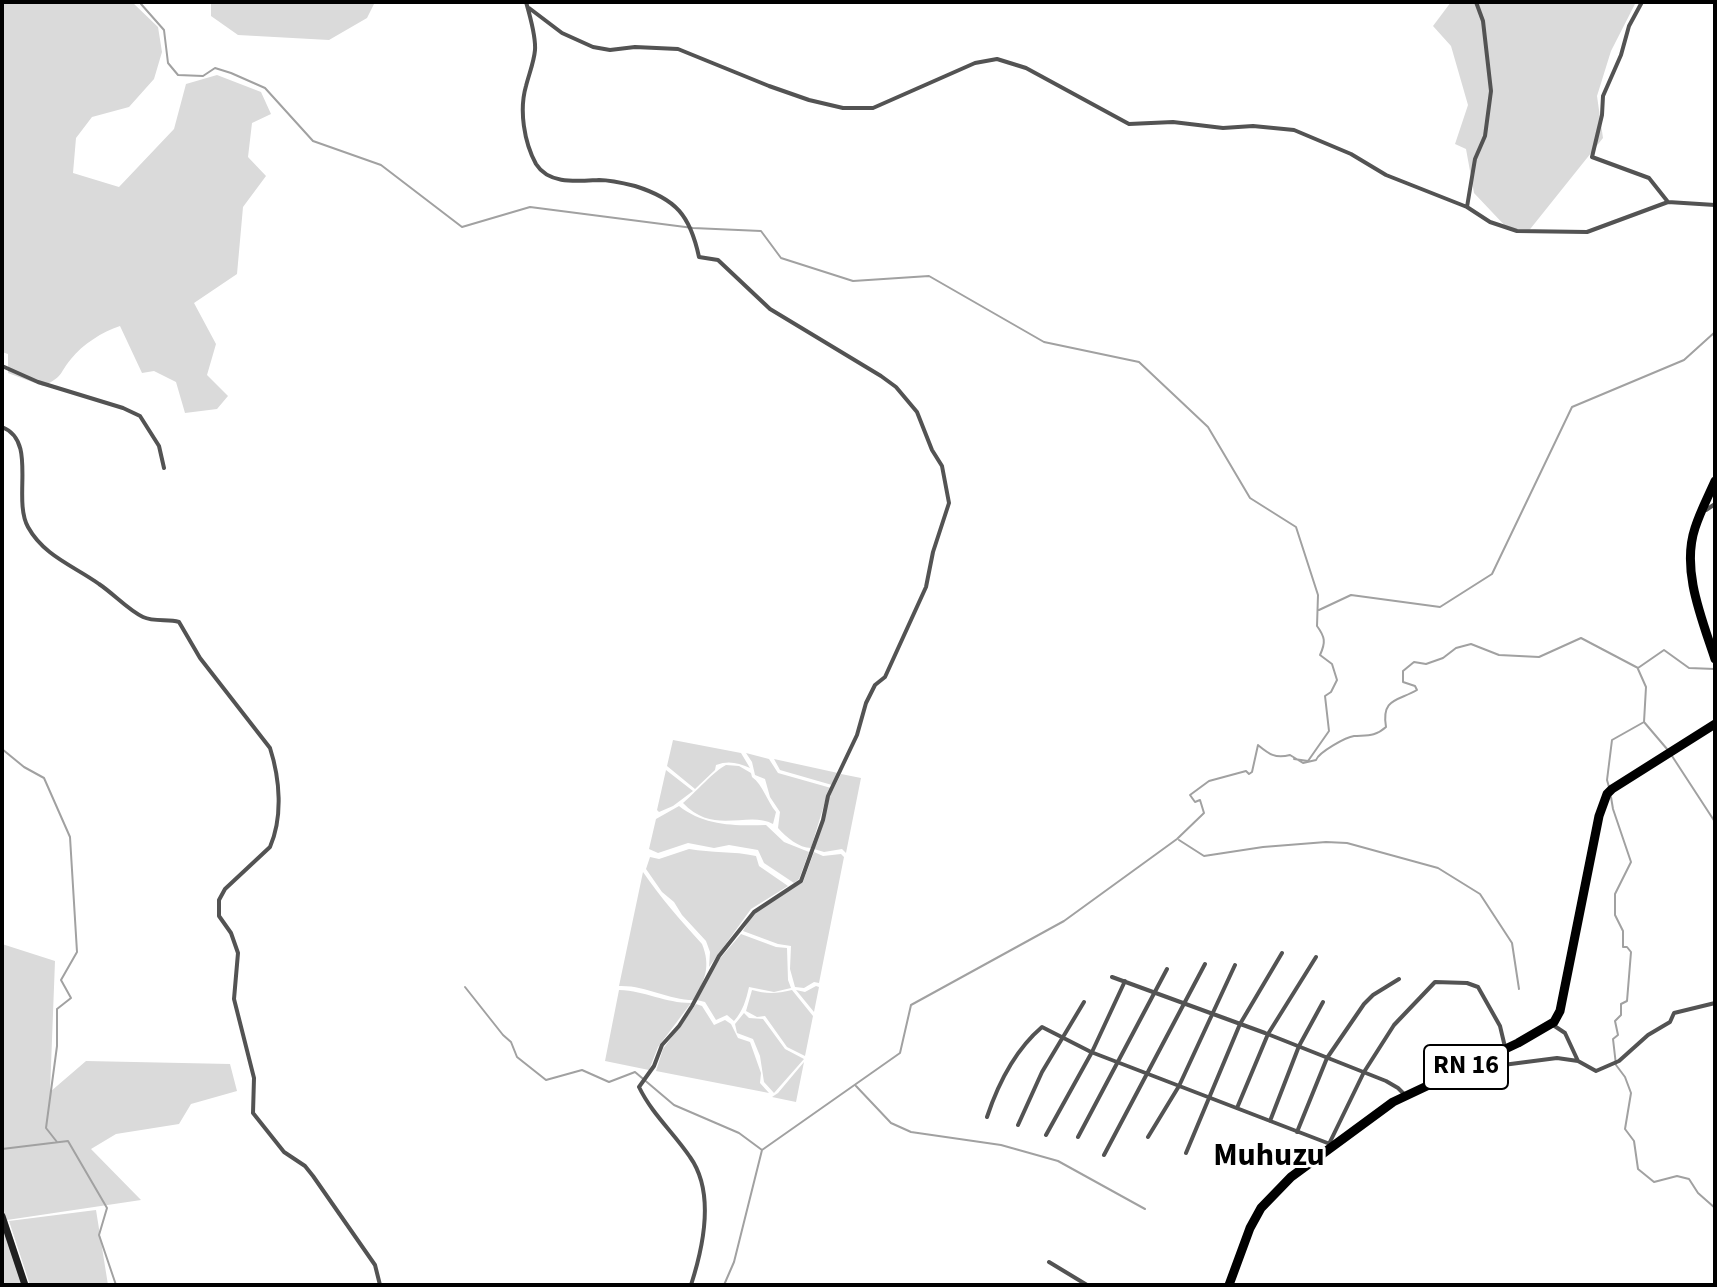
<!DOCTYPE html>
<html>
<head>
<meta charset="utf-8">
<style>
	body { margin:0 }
	#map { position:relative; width:1717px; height:1287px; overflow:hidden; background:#fff; font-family:"Source Sans 3",sans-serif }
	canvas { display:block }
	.frame { position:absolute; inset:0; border:4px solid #000; pointer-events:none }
</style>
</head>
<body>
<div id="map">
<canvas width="1717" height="1287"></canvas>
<div class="frame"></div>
</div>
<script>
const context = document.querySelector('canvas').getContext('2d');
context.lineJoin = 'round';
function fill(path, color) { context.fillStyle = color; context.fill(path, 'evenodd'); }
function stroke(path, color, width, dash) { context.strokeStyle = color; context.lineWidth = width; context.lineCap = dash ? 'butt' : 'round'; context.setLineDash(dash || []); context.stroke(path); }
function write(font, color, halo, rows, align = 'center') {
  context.font = font + ' "Source Sans 3",sans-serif'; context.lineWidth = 6; context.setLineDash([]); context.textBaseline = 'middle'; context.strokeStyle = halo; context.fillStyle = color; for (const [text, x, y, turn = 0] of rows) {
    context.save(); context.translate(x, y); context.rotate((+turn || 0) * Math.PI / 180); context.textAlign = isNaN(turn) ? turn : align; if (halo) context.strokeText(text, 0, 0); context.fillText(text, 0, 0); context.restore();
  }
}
const green = new Path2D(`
	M2,2h130l26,25 4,25 -8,27 -25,28 -37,10 -16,21 -3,35 46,14 55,-58 12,-45 31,-9 44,17 10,22 -19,9 -4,34 18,19 -23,31 -6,67 -43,29 22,41 -9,31 21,21 -11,13 -32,4 -9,-31 -22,-11 -12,2 -22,-47c-18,6 -37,18 -49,33 -13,16 -7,17 -28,27l-35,-13v-19l-6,-2z
	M211,2h164l-8,16 -38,22 -91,-5 -27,-19z
	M1451,2h185l-25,49 -14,45 6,42 -76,95 -18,-3 -35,-37 -8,-44 -11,-5 13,-39 -17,-59 -18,-20z
	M673,740l68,13 9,15c-12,-5 -21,-8 -34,-3l-1,5 -20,19 -28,-23z
	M746,753l23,6 9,14 53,15 -4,7 -16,53c-12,0 -25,-11 -33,-20l2,-16 -10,-15 -5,-18 -10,-4 -3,-13z
	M774,759l64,14 -6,12 -52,-15z
	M726,765l13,1 12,7 1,4c11,8 15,24 24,35l-3,12c-25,-14 -59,12 -90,-21 12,-10 32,-33 43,-38z
	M666,770l27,21 -20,15 -14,6 -2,-2z
	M841,774l20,4 -15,75 -4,-4 -18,3 -10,-3 15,-51z
	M679,806c25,20 57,20 87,19l18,17 25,10 -10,27 -5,4 -30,-20 -6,-13 -29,-5 -15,3 -26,-5 -30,10 -9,-4 7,-30z
	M689,849c23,4 44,2 67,7l3,10 29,20 -37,23 -42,58 1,-15 -4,-11 -24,-26 -8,-13 -12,-10 -16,-23 4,-12 9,2z
	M814,852l9,4 18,-2 3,3 -25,126 -5,-1 -10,6 -9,-1 -5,-18 1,-23 -13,-2 -35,-13 11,-19 49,-30z
	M643,872c17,25 38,49 59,72 9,22 3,36 -8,56 -27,0 -48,-15 -75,-14z
	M741,934l35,13 11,1 1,32 3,8 -17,4 -25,-5c-3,13 -6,24 -15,34l-7,-6 -11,5 -11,-18 -8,-2 20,-38z
	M2,944l53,17 -5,131 36,-31 144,3 7,27 -46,13 -12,20 -63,10 -25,15 50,51 -134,20 21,65h-26z
	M816,986l3,1 -5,25 -18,-22 9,2z
	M619,990c27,1 46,13 72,13l-33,44 -9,23 -44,-9z
	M752,990c14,4 24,4 40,0l21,26 -8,40 -18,-9 -22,-31 -8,1 -11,-6z
	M696,1004l6,2 12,19 11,-5 6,4 7,14 12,4 11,31 -1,10 9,10 -113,-22 7,-22z
	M744,1013l5,5 14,1 22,30 19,10 -30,34 -10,-11 -4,-26 -7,-17 -16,-6 -2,-9z
	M804,1062l-8,40 -24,-5 6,-4z
	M96,1210l12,75h-78l-21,-64z`);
const stream = new Path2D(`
	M141,4l23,26 4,33 10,12 25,1 12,-8 16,5 34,15 48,53 68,24 81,62 68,-20 163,21 68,3 20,27 72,23 76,-5 115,66 95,20 69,65 42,71 46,29 22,68 -1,31c8,11 9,16 3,29l12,9 5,16 -6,12 -6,4 4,35 -21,30 -14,-2
	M1319,610l32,-15 89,12 52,-33 80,-167 112,-47 31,-28
	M1638,669l8,18 -2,35 23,27
	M2,749l22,18 20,11 26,59 7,115 -16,28 10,18 -14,11v37l-11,82 11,14
	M1672,756l43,66
	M1609,787l-2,-7 5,-40 32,-18
	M1611,797l2,12 18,53 -16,32v21l8,16v16h4l4,5 -4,49 -6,3v11l-6,6 3,14 -5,4 3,26 9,12 6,16 -6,36 9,12 4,28 16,13 23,-6 12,3 9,14 17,15
	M1179,840l25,16 59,-9 63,-5 21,1 91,25 42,26 32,49 7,46
	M465,987l38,48 8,7 6,15 29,23 36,-10 27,12 26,-10 39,33 65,28 23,17
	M856,1086l35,37 20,9 90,13 57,16 87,48
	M2,1149l66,-8 39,67 -8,27 17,50
	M724,1285l10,-23 28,-112 138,-97 11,-48 153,-84 113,-82 27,-26 -4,-13 -5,2 -5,-7 19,-14 37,-10 3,3 3,-2 6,-27c11,9 17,14 32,10l13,8 13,-3c3,-8 30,-23 38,-24 13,-1 21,1 32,-9 -5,-29 12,-26 31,-37l-2,-4 -12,-4v-11l11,-9 12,2 17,-6 13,-10 15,-4 28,11 40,2 42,-19 57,30 26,-18 25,18 26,1`);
const street = new Path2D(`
	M526,2c4,14 10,34 9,48 -1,12 -6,24 -9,36 -7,24 -2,56 10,78 13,21 42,17 63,16 12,0 24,3 36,6 41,13 55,29 64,71l19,3 52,49 111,67 15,11 21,25 15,38 10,16 7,37 -16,49 -7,35 -41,90 -10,8 -9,18 -9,32 -29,61 -5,24 -22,61 -47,31 -35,44 -27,50 -13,20 -17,19 -8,21 -15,21c13,27 35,46 51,70 25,35 13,91 1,128
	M1642,2l-13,24 -8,29 -18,41 -1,19 -10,42 57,21 19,24
	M529,8l33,25 31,14 17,3 25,-3 43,2 91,37 40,14 34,8h30l102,-45 22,-4 29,9 103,56 44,-2 50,6 30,-2 41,4 57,24 35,21 81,32 23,15 27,9 70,1 81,-30 47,3
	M1467,207l8,-48 10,-23 6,-45 -8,-70 -7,-19
	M2,366l36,16 85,26 17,8 19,30 5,22
	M2,427c36,14 10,71 26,100 16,29 46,39 71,57 15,10 29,26 44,33 11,5 25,2 36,5l21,36 70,90c10,31 13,69 0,99l-45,42 -6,11v16l12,17 7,20 -4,46 20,79 -1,35 31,39 21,14 8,10 62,89 5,20
	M1706,510l9,-6
	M1112,977l153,56 121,48 12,7 7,7
	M1553,1025l12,8 13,28
	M1472,1069l85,-11 21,3 18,10 23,-10 29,-26 22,-13 4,-9 41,-10
	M1237,1108l31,-74 48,-77
	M987,1117c11,-33 28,-67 55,-90l49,25 239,92
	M1270,1121l29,-75 24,-44
	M1018,1125l24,-53 42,-70
	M1297,1132l30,-74 37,-54 9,-9 26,-16
	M1046,1135l46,-83 33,-71
	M1078,1137l89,-168
	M1148,1137l31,-51 56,-121
	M1329,1144l35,-72 30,-47 41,-43 32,1 11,4 22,39 5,21
	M1186,1153l54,-129 42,-71
	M1104,1155l101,-191
	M1049,1262l38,23`);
const secondary = new Path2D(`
	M2,1216l23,69`);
const primary = new Path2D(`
	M1715,481c-7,16 -15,31 -20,47 -14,42 7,91 20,131
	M1229,1285l21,-57 11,-20 30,-31 102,-75 125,-59 36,-21 6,-11 39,-195 8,-22 5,-5 103,-65`);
const shields = [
	[1466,1067,84]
];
const shieldNames = [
	["RN 16",1466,1067]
];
const quarterNames = [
	["Muhuzu",1269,1158]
];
fill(green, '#dadada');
stroke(stream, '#a1a1a1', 2);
stroke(street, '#535353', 4);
stroke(secondary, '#202020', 7);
stroke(primary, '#000', 9);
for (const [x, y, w] of shields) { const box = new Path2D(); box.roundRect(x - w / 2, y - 22, w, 44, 6); context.fillStyle = '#fff'; context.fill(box); stroke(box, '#000', 2); }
write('bold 26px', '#000', null, shieldNames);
write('bold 32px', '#000', '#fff', quarterNames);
</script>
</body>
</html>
